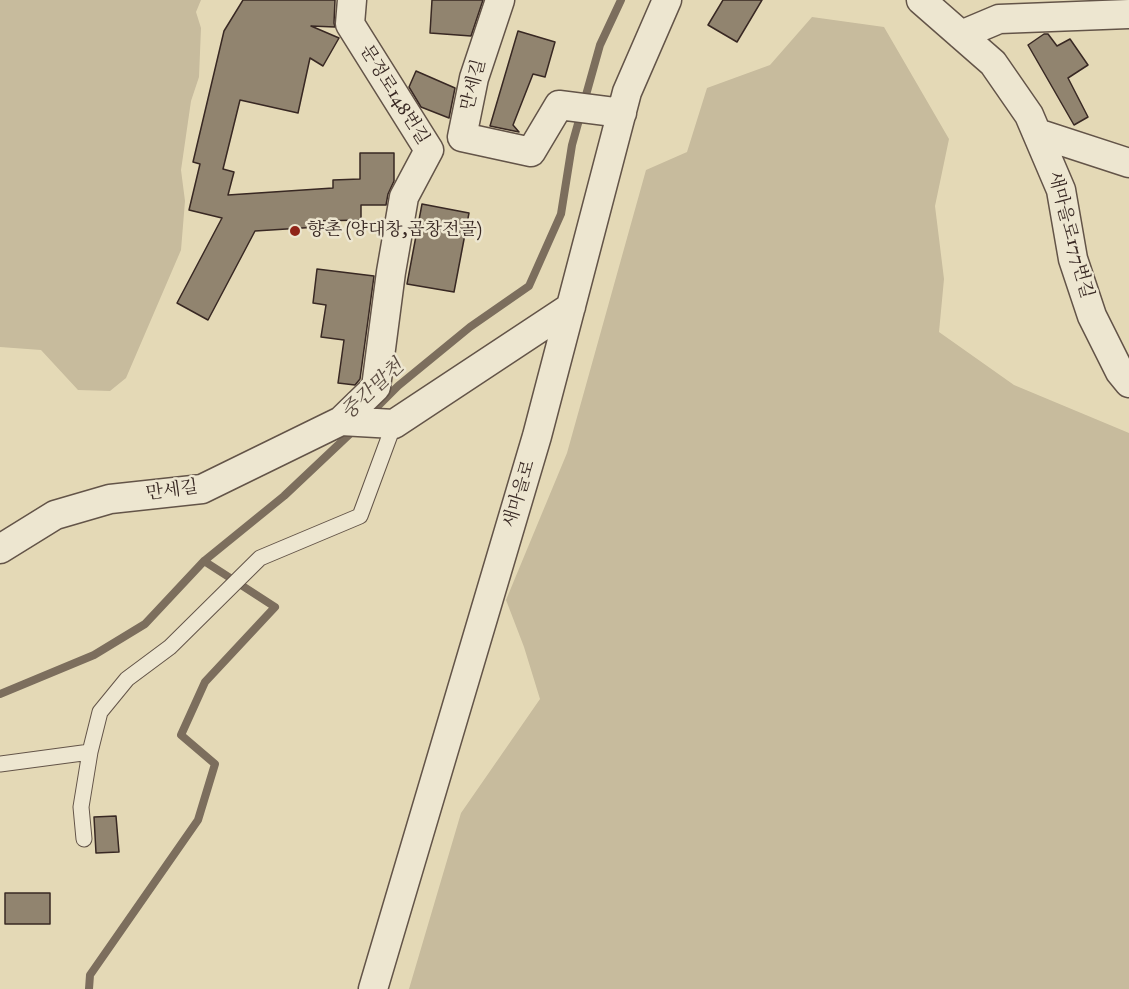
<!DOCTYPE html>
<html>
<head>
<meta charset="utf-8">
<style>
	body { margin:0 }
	canvas { display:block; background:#e4d9b6 }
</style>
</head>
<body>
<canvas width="1129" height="989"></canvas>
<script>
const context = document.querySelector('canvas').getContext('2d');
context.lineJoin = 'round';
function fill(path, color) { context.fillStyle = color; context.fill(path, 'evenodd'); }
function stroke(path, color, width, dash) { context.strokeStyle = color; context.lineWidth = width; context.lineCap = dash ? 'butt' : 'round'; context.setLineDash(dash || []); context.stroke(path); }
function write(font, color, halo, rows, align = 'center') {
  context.font = font + ' "IM FELL Great Primer","Noto Serif KR",serif'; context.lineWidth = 5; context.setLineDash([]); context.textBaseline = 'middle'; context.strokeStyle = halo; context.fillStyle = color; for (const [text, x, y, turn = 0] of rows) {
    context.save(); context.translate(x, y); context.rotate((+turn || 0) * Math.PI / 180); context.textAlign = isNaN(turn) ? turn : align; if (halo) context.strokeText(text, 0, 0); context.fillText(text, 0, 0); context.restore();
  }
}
const green = new Path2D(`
	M0,0h201l-5,12 5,16 -2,49 -8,24 -10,69 4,31 -4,49 -55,128 -16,13 -32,-1 -37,-40 -41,-3z
	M812,17l72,10 65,112 -14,67 9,73 -5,53 75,53 115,48v556h-720l52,-176 79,-114 -16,-52 -18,-47 61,-147 79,-283 41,-18 20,-64 63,-23z`);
const stream = new Path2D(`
	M370,414l28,-28 72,-59 59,-41 32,-72 11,-69 28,-100 21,-45
	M0,694l94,-39 51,-31 59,-63 80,-65 71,-67
	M89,989l1,-14 108,-155 17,-56 -34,-29 24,-53 70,-75 -71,-46`);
const building = new Path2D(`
	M243,0h92l-1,23 1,4 -24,-1 28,12 -16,28 -13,-8 -12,55 -58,-13 -17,69 11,3 -6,23 105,-7v-8l27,-1v-26h34v28l-6,13 -2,11h-25v15l-43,1v6l-63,4 -47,89 -31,-17 45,-85 -33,-8 11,-46 -7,-2 31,-131z
	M432,0h51l-12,36 -41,-3z
	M723,0h39l-25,42 -29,-17z
	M518,31l37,11 -10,35 -12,-3 -20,51 6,7 -29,-6z
	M1044,34h4l9,12 13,-7 18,26 -20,13 20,39 -14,8 -46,-80z
	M416,71l39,17 -6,30 -28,-11 -12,-20z
	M422,204l47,9 -15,79 -47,-8z
	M317,269l57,7 -14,103 -5,6 -17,-2 6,-43 -23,-3 5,-32 -13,-2z
	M116,816l3,36 -23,1 -2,-36z
	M5,893h45v31h-45z`);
const lane = new Path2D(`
	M0,764l90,-12 10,-40 27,-33 43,-32 90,-89 100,-42 34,-92
	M84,839l-3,-32 9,-55`);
const street = new Path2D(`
	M921,0l72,63 36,52 32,75 12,69 19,57 28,56 9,11
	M961,35l38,-16 130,-5
	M1037,133l92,30
	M462,137l69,15 28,-47 63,8
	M462,137l12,-59 26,-78
	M341,421l53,3 177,-117
	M0,549l55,-34 55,-16 92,-10 139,-68 35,-34 15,-115 13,-75 25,-47 -79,-126 2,-24
	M373,989l164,-553 90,-344 40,-92`);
const markers = [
	[295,231,6,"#8f2418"]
];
const streetNames = [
	["만세길",474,85,-76],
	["문정로148번길",394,95,58],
	["새마을로177번길",1070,235,75],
	["만세길",172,491,-8],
	["새마을로",520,494,-73]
];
const poiNames = [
	["향촌 (양대창,곱창전골)",307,231]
];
const waterNames = [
	["중간말천",373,390,-43]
];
fill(green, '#c7bb9d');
stroke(stream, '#7c6e5d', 8);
fill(building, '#91846f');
stroke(building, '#382823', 1.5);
stroke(lane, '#635448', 17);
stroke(street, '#635448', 31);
stroke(lane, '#ede6d0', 15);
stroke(street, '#ede6d0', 28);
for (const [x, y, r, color] of markers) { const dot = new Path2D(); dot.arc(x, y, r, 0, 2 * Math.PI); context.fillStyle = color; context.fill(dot); stroke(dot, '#ede6d0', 2); }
write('18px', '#382823', '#ede6d0', streetNames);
write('18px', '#382823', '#ede6d0', poiNames, 'left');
write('italic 20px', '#5a4b40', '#ede6d0', waterNames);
</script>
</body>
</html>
